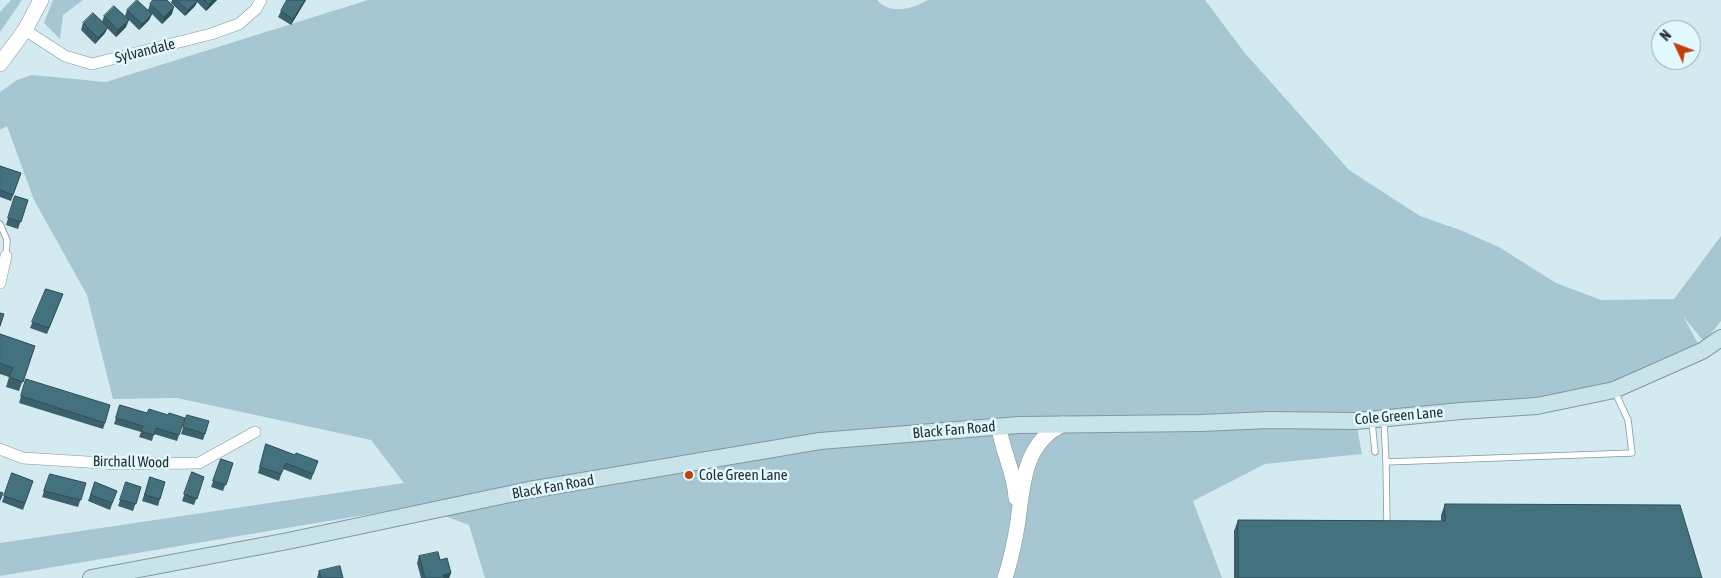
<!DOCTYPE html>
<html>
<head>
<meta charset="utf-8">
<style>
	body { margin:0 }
	#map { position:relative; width:1721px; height:578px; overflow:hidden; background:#d4eaf1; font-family:"Asap Condensed",sans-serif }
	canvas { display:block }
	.north { position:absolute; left:1651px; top:20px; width:50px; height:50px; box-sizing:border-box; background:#e1f8ff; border:1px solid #97a8ad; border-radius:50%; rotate:313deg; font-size:14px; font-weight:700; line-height:20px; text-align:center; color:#272f32 }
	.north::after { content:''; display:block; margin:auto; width:18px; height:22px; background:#c53e04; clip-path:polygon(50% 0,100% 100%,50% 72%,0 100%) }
</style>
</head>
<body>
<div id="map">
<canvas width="1721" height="578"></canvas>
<div class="north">N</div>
</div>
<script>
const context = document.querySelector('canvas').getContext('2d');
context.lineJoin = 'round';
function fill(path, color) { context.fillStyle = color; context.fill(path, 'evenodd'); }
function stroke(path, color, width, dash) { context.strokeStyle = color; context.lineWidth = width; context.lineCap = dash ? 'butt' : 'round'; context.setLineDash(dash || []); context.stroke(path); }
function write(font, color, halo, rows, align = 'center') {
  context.font = font + ' "Asap Condensed",sans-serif'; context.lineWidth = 5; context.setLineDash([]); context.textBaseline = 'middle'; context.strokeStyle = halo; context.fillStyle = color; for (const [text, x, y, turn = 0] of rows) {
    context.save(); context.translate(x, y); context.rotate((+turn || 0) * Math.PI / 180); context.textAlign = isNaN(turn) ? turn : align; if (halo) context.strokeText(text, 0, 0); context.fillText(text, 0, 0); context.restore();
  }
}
const green = new Path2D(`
	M11,0h11l-22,32v-20z
	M53,0h30l-20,15 -3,24 -16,-16z
	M368,0h509c13,15 36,9 51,0h277l39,52 105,118 71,46 40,14 39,17 57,36 45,17 73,-1 47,-63v85l-17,21 -21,-26 19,35 -88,39 -258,32 6,32 -97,10 -72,37 29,77h-737l-16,-53 -51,-19 -418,70v-33l404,-60 -33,-43 -194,-42 -64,1 -26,-104 -53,-95 -27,-74 -7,4v-38l17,-12 15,-5 74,7z`);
const service = new Path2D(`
	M0,224l7,16 -1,16
	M1384,420l2,42
	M1372,422l3,30
	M1387,526l-1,-64 246,-9 -4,-33 -13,-28`);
const minor = new Path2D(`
	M25,30l40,26 27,8 119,-30 28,-10 17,-15 5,-9
	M0,283l6,-27
	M0,449l23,9 96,6 80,-1 56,-31`);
const tertiary = new Path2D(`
	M0,64l25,-34 16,-30
	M999,427c3,24 16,46 17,71
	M1005,578c6,-19 10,-37 13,-57 5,-38 6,-78 45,-97`);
const secondary = new Path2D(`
	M91,578l197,-37 241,-51 291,-49 199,-16 182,-2 68,-3 87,1 105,-10 76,-5 77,-16 88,-39 19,-13`);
const wall = new Path2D(`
	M172,0h45l-11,11 -9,-9 -2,4 -10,10 -14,-13z
	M306,0l-15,25 -13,-8 3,-6z
	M150,4l22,10 -10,10 -10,-10 -3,6 -10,10 -14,-14 2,-6h21z
	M104,16l22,11 -10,10 -9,-9 -2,5 -10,11 -14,-14 2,-7 19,-1z
	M0,166l21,7 -10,28 -11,-4z
	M15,196l13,4 -10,29 -12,-4z
	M46,289l17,5 -16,40 -17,-6z
	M0,334l35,12 -16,45 -13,-4 3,-10 -9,-3z
	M26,379l79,44 -2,6 -84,-26z
	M120,405l59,30 -2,6 -23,-7 -2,7 -13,-4 2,-5 -27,-8z
	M187,415l18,19 -2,6 -22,-6z
	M266,444l29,11 23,6 -7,19 -28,-11 -4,12 -21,-8z
	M221,459l12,4 -10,28 -12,-4z
	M192,472l12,5 -10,28 -12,-4z
	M12,473l21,8 -10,29 -21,-8z
	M50,474l36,9 -8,24 -36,-10z
	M150,477l15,5 -7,24 -16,-5z
	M95,482l22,9 -7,19 -22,-9z
	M126,483l15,4 -8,24 -15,-5z
	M1445,504l257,74h-468v-47l4,-11 203,1v-6z
	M419,556l21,4 11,13 -2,5h-28l-4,-15z
	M319,571l24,7h-26z`);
const shadedWall = new Path2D(`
	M198,0l-3,6 -10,10 3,-6z
	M213,0h4l-11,11 3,-7z
	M305,0h1l-15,25 2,-6z
	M174,7l-2,7 -10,10 2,-7z
	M152,14l-3,6 -10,10 3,-6z
	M129,20l-3,7 -10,10 2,-7z
	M108,27l-3,6 -10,11 3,-6z
	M451,573l-2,5h-7l1,-3z`);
const building = new Path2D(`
	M137,0l15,14 -10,10 -15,-14z
	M153,0h14l7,7 -10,10 -14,-13z
	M177,0h21l-10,10z
	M204,0h9l-4,4z
	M287,0h18l-12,19 -12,-8z
	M114,6l15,14 -11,10 -14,-14z
	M93,13l15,14 -10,11 -15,-15z
	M0,166l21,7 -8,22 -13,-5z
	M15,196l13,4 -7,22 -13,-4z
	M46,289l17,5 -14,34 -17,-6z
	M0,313l4,1 -4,12z
	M0,334l35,12 -12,36 -14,-5 4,-9 -13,-5z
	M26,379l84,26 -5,18 -84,-27z
	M120,405l27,8 2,-4 19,6 1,-2 16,5 -6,17 -23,-7 -2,7 -13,-4 2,-5 -27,-8z
	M187,415l22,6 -4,13 -22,-7z
	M266,444l29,11 1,-2 22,8 -5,13 -27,-11 -5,11 -21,-7z
	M221,459l12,4 -7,22 -13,-4z
	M192,472l12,5 -7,22 -13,-5z
	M12,473l21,8 -8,22 -21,-7z
	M50,474l36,9 -5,17 -37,-9z
	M150,477l15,5 -5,17 -15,-4z
	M95,482l22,9 -5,12 -21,-8z
	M126,482l15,5 -5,17 -16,-4z
	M0,492l3,1 -3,7z
	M1445,504l235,1 22,73h-464v-58l207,1z
	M438,552l2,8 7,-2 4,15 -8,2 1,3h-19l-6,-22z
	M340,566l3,12h-22l-2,-7z`);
const markers = [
	[689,475,5,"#c53e04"]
];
const streetNames = [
	["Sylvandale",145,51,-14],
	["Cole Green Lane",1399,416,-5],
	["Black Fan Road",954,430,-5],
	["Birchall Wood",131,462,1],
	["Black Fan Road",553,487,-10]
];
const poiNames = [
	["Cole Green Lane",699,475]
];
fill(green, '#a6c7d1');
stroke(service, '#82979d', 7);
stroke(minor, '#82979d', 12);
stroke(tertiary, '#82979d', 16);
stroke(secondary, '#82979d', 18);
stroke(service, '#fff', 5.5);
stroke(minor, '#fff', 11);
stroke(tertiary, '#fff', 15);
stroke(secondary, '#c8e3ea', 16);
fill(wall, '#3a616c');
fill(shadedWall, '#2f4f58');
fill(building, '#43717e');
stroke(building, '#2f4f58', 1);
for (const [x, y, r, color] of markers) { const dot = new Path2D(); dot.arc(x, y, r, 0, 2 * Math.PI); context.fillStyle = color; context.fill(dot); stroke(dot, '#e1f8ff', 2); }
write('15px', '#272f32', '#e1f8ff', streetNames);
write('15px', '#272f32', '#e1f8ff', poiNames, 'left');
</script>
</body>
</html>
